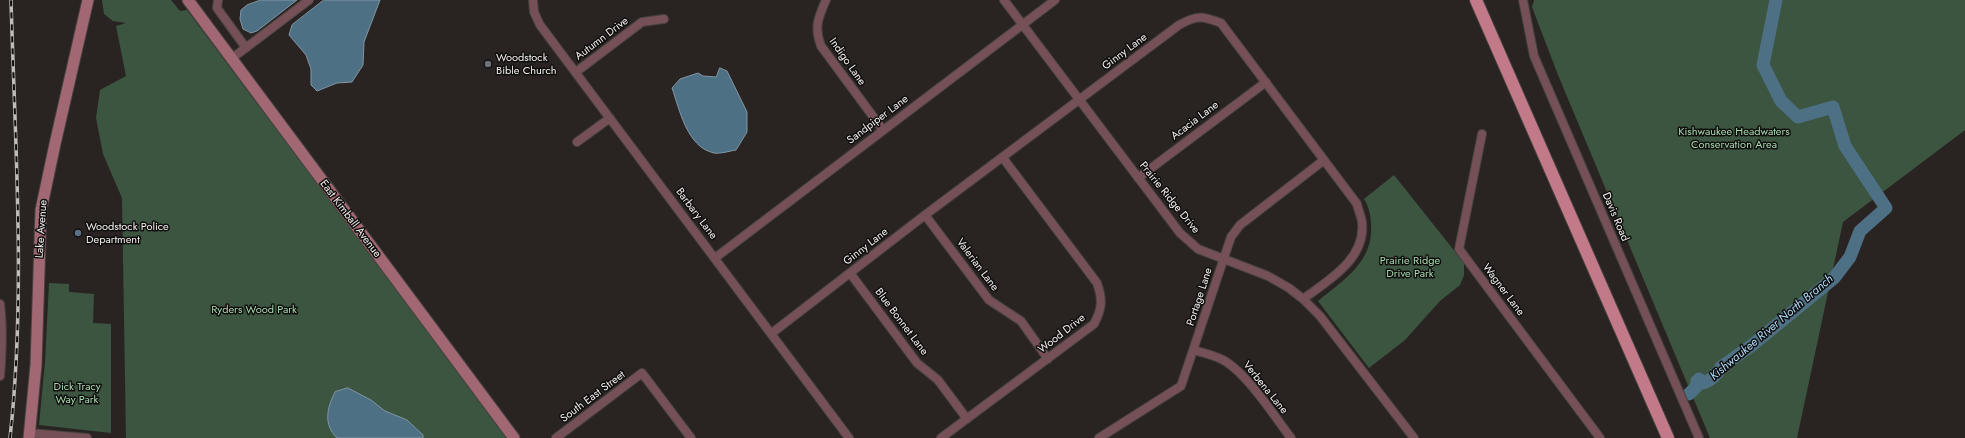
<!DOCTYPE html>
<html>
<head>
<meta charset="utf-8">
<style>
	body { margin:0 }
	canvas { display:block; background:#292421 }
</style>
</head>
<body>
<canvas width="1965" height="438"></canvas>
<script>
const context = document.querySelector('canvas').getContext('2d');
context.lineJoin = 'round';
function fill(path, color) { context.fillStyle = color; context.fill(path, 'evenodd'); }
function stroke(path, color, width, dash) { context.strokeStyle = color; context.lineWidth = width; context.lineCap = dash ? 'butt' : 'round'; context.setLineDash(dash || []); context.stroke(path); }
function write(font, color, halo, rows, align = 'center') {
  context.font = font + ' Jost,sans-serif'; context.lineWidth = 3; context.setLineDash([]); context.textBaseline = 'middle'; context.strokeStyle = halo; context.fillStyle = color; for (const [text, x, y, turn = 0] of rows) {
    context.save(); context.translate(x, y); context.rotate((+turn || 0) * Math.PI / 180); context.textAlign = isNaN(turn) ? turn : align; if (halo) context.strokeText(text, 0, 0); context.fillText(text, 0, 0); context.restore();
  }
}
const green = new Path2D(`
	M102,0h69l9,11 7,-1 75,100h1l244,328h-381l-4,-240 -19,-44 -7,-36 4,-28 26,-14 -10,-50 10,-3 -13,-2 -9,-7z
	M1534,0h431v130l-122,92 -46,216h-87l-152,-363 -26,-68z
	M1394,175l70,88v12l-4,10 -20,16 -35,39 -36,28 -51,-67c24,-20 56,-39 53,-76 0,-9 -2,-18 -7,-26z
	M49,283l20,1v8l25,2 -1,29 18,1v109l-72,-8 6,-63z`);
const water = new Path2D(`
	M261,0h36l-40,31 -6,2 -8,-4 -3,-10 1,-9 6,-5z
	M324,0h56l-16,42 -1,23 -11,17 -15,1 -20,8 -6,-6v-16l-5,-14 -17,-20 3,-10z
	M720,68l7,3 20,41v20l-11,18c-6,1 -16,4 -22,3 -27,-6 -34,-42 -42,-65l8,-9 18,-6 5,3 13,1z
	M348,388l23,12 14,11 22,9 16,15v3h-86c-14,-14 -10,-30 -2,-46z`);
const river = new Path2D(`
	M1689,394l7,-7 1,-6 2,-2 3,4c7,-1 16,-9 19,-16l30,-21 83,-68 16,-21 10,-26 26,-23 -41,-62 -12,-39 -35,10 -17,-16 -18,-36 13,-65`);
const street = new Path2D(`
	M218,0l-1,8 29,40
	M533,0l1,12 6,13 309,413
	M826,0c-8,18 -12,27 -5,46l62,84
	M1004,0l176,233 18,16 70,27 21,12 14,11 17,17 94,122
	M1523,0l11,56 165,382
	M231,59l78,-59
	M576,72l66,-50 22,-3
	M1482,134l-23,115 141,189
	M577,142l33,-24
	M1138,178l128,-96
	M925,215l64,85 32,21 27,38
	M715,258l340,-258
	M850,273l67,90 21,17 29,39
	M0,304c3,24 2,48 0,72
	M772,333l153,-118 254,-190c18,-10 23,-9 42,-2l136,181c1,5 4,12 5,18 4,37 -33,58 -59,77
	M1194,350c9,3 19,5 27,9 24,11 53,57 70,79
	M30,433l57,5
	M556,438l86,-65 49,65
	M941,438l153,-114c8,-15 9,-24 3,-41l-94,-125
	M1099,438l82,-52 50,-149 9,-12 84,-65`);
const secondary = new Path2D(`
	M188,0l326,438
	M29,438l7,-73 5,-155 14,-66 33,-144`);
const primary = new Path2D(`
	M1476,0l192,438`);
const rail = new Path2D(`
	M10,438c16,-145 5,-292 1,-438`);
const markers = [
	[488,64,4,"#6b7280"],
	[78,233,4,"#5c6f8a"]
];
const streetNames = [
	["Autumn Drive",602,39,-37],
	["Ginny Lane",1125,52,-37],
	["Indigo Lane",847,62,55],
	["Sandpiper Lane",878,120,-37],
	["Acacia Lane",1195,121,-37],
	["Prairie Ridge Drive",1169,198,51],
	["Barbary Lane",696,214,53],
	["Davis Road",1615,217,67],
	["East Kimball Avenue",350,219,53],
	["Lake Avenue",42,229,-86],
	["Ginny Lane",866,247,-38],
	["Valerian Lane",977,265,53],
	["Wagner Lane",1503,290,53],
	["Portage Lane",1200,297,-72],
	["Blue Bonnet Lane",901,322,53],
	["Wood Drive",1062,334,-38],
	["Verbena Lane",1265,388,51],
	["South East Street",593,397,-37]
];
const poiNames = [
	["Woodstock",496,58],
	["Bible Church",496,71],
	["Woodstock Police",86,227],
	["Department",86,240]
];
const parkNames = [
	["Kishwaukee Headwaters",1734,132],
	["Conservation Area",1734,145],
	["Prairie Ridge",1410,261],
	["Drive Park",1410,274],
	["Ryders Wood Park",254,310],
	["Dick Tracy",77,387],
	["Way Park",77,400]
];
const waterNames = [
	["Kishwaukee River North Branch",1772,328,-40]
];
fill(green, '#3b5540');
fill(water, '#4e7084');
stroke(water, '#8096a4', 1);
stroke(river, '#4e7084', 13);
stroke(street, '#45413e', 10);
stroke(secondary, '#45413e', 13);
stroke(primary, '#45413e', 14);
stroke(street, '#755057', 8);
stroke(secondary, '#a16873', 11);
stroke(primary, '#c37a88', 12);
stroke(rail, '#c0bcba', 3.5);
stroke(rail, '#100e0d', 2, [6]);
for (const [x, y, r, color] of markers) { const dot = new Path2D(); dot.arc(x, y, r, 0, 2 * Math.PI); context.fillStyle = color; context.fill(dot); stroke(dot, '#100e0d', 1.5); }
write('11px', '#f3f0ee', '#100e0d', streetNames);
write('11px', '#f3f0ee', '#100e0d', poiNames, 'left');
write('11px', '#a7dbb0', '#100e0d', parkNames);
write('italic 12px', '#aedefb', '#100e0d', waterNames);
</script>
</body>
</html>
